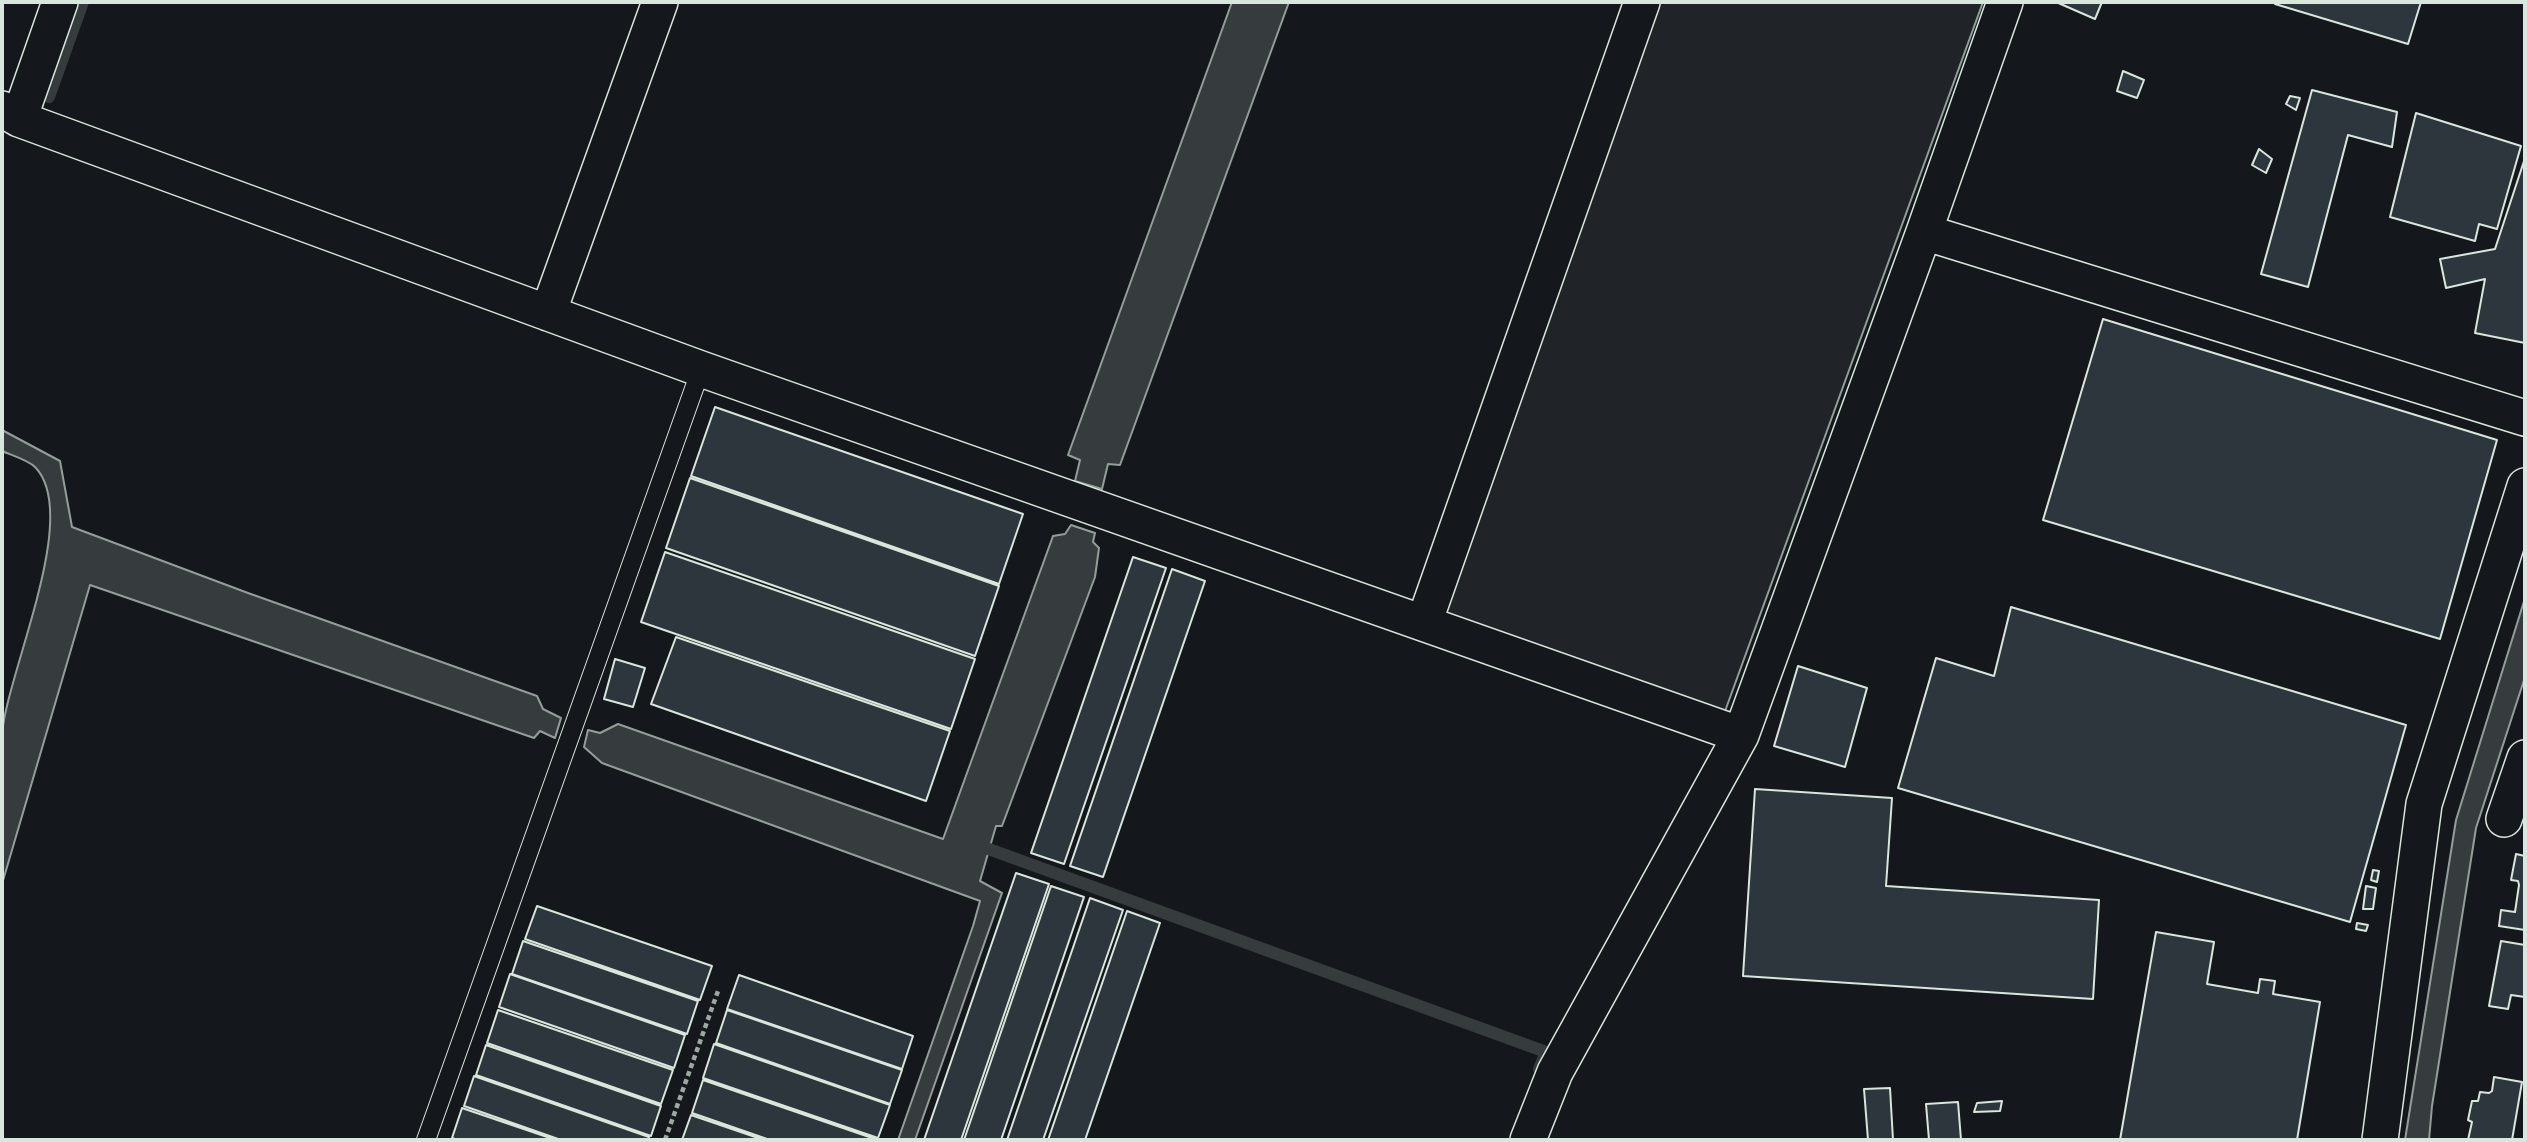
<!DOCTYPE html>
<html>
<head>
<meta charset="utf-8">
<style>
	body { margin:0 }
	#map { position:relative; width:2527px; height:1142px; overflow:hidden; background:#14181c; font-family:"Nunito Sans",sans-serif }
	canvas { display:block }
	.frame { position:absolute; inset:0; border:4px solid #d8e6dc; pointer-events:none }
</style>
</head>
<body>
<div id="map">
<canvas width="2527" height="1142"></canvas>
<div class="frame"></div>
</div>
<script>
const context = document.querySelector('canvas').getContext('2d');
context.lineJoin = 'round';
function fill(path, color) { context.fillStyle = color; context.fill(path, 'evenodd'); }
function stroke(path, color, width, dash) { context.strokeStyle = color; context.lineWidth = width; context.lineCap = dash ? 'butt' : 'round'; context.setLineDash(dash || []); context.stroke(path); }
const green = new Path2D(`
	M1657,2h326l-259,712 -284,-101z`);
const water = new Path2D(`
	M1232,2h57l-169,463 -12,-1 -6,25 -27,-8 5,-21 -12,-5z
	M2,430l58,31 12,66 176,66 289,103 6,13 18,9 -6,20 -15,-7 -6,7 -444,-153 -88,299c0,-49 -2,-100 0,-149 4,-61 80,-220 33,-268 -7,-7 -24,-12 -33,-16z
	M1071,525l24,8 -2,9 6,6 -4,29 -93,249h-6l-16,55 22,12 -87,247h-17l75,-214 7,-25 -378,-138 -18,-16 4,-17 12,3 18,-9 325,115 110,-303 12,-2z
	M2525,598v79l-49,151 -44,278 -3,34h-24l51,-320z`);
const stream = new Path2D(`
	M49,97l34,-95
	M986,848l560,204 -7,17`);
const building = new Path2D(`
	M2056,2h46l-7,17z
	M2276,2h145l-13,42 -133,-40z
	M2123,71l21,9 -7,18 -20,-7z
	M2312,90l85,22 -5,35 -44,-12 -40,152 -47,-13z
	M2290,96l10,2 -4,12 -10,-6z
	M2416,113l105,33 -24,83 -18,-5 -4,17 -85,-24z
	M2259,149l13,10 -6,14 -14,-8z
	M2525,158v185l-50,-10 10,-54 -39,9 -6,-29 55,-10z
	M2103,319l394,121 -57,199 -397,-119z
	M715,407l308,107 -24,70 -308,-108z
	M690,478l309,108 -24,70 -309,-108z
	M665,552l310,107 -24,70 -310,-107z
	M1133,557l33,11 -102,296 -33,-11z
	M1172,569l33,12 -102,296 -33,-11z
	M2011,607l395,118 -56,197 -452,-134 38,-130 58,18z
	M676,637l274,94 -24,70 -275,-97z
	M615,659l30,9 -12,39 -29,-8z
	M1798,666l69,22 -22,79 -71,-21z
	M1755,789l137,9 -6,88 213,14 -6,99 -350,-23z
	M2516,854l9,2v74l-26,-4 2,-16 14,2 4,-27 -1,-4 -7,-1z
	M2373,870l6,1 -2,11 -6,-2z
	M1016,873l33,11 -88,256h-37z
	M1051,886l33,11 -83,243h-37z
	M2366,886l10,2 -3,21h-10z
	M1090,898l33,12 -80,230h-36z
	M537,906l175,60 -12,34 -175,-61z
	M1127,911l33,12 -75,217h-37z
	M2357,923l11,2 -2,6 -10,-2z
	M2156,932l58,10 -7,42 51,9 2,-14 15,2 -2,13 47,8 -23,138h-177z
	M523,941l175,60 -11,33 -175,-60z
	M2501,941l24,4v52l-14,-2 -3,14 -19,-3z
	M510,974l175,61 -11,33 -175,-61z
	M739,975l174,61 -11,33 -175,-60z
	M498,1010l175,60 -12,34 -174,-61z
	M727,1010l175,60 -12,34 -174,-61z
	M714,1044l176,61 -12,33 -175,-60z
	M486,1045l175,61 -10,30 -175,-61z
	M474,1076l175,61 -1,3h-87l-97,-34z
	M2494,1077l28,5 -10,58h-44l4,-18 -4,-2 4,-19h6l2,-9 9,1 3,-2z
	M703,1080l175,60h-108l-78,-27z
	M1890,1088l3,52h-25l-4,-51z
	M2002,1101l-2,10 -26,1 3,-9z
	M1958,1102l3,38h-32l-3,-36z
	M462,1108l94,32h-98l-6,-2z
	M691,1115l73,25h-82z`);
const path = new Path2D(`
	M665,1140l53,-149`);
const service = new Path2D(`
	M426,1140l275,-771`);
const minor = new Path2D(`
	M2,109l17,10 682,250 1040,366
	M19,119l41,-117
	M1924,232l601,186
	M548,313l112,-311
	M1424,623l218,-621
	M2504,819l21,-61
	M1528,1140l27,-68 186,-337 183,-503 81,-230
	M2380,1140l44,-336 101,-318`);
fill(green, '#202428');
stroke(green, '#939e99', 2);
fill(water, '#363b3e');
stroke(water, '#939e99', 2);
stroke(stream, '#363b3e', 12);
fill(building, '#2c363c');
stroke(building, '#d8e6dc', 2);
stroke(service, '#d8e6dc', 20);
stroke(minor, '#d8e6dc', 38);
stroke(path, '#9da8a2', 4.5, [5, 3.5]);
stroke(service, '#14181c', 18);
stroke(minor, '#14181c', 35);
</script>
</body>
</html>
